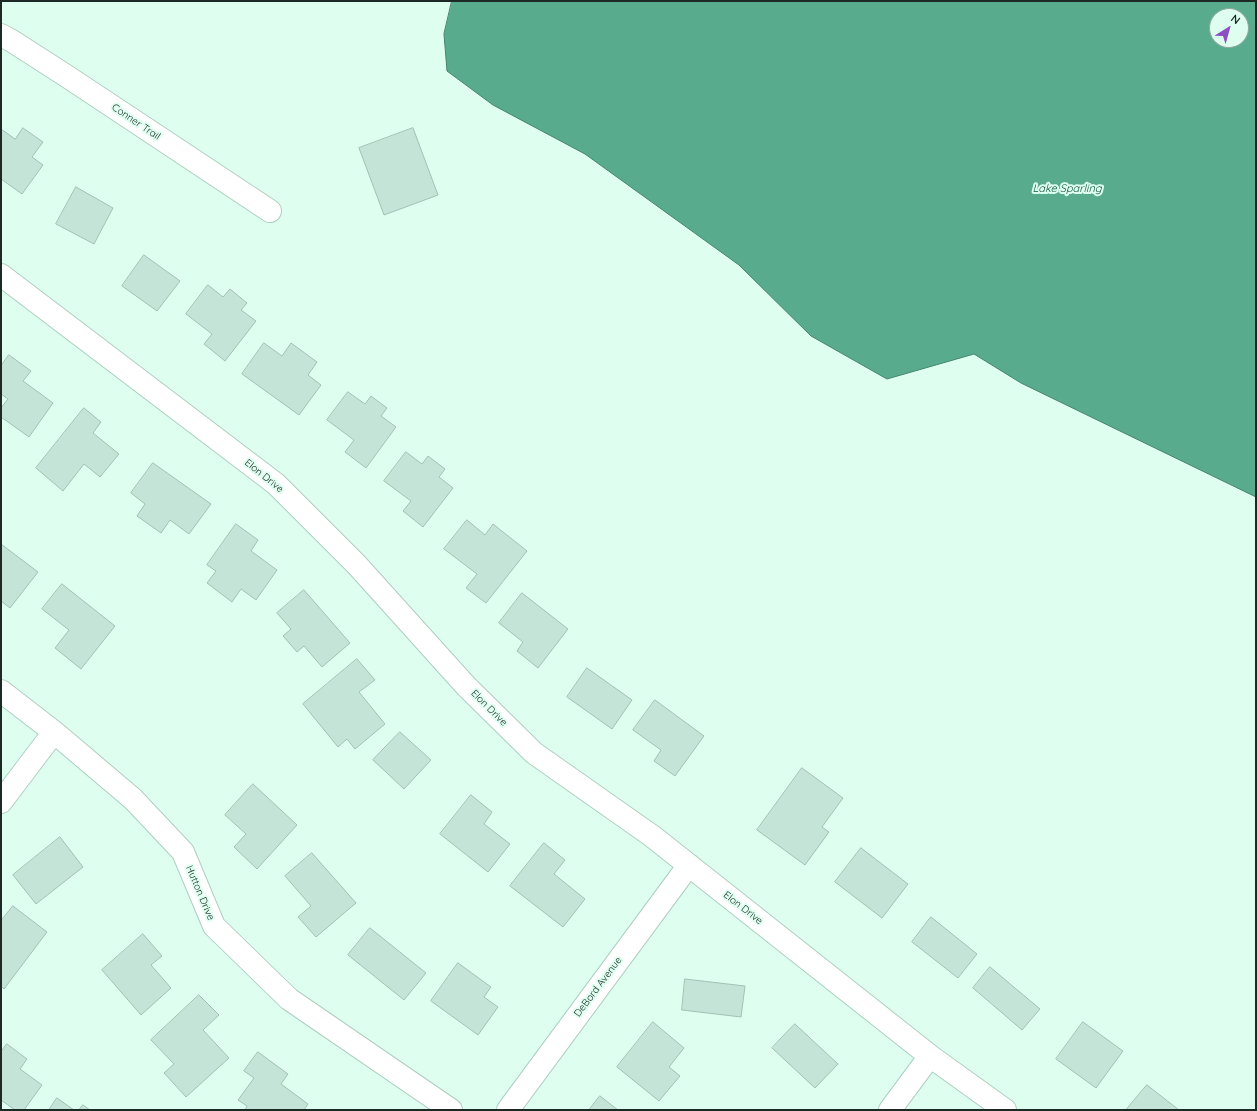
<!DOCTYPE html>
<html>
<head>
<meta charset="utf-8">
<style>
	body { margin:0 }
	#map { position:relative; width:1257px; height:1111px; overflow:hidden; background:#defff0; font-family:Quicksand,sans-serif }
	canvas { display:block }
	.frame { position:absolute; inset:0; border:2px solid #1c2924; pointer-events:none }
	.north { position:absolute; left:1209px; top:8px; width:40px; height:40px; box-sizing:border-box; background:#defff0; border:1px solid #90a99e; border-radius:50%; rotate:37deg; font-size:11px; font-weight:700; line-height:16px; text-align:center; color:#1c2924 }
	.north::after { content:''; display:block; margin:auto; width:14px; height:18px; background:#8e4ec4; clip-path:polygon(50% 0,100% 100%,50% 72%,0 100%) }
</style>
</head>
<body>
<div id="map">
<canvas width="1257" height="1111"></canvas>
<div class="frame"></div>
<div class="north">N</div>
</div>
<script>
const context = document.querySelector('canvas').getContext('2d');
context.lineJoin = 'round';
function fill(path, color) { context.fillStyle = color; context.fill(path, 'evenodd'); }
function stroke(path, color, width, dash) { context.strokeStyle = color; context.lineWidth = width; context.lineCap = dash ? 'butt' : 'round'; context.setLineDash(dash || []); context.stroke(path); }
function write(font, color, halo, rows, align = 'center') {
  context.font = font + ' Quicksand,sans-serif'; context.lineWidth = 4; context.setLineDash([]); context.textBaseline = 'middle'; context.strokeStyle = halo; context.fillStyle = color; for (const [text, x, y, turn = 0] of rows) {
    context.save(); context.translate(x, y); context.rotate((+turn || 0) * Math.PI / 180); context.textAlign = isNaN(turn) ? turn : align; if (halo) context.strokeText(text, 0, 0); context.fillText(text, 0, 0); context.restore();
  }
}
const water = new Path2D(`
	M452,1h804v496l-235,-114 -47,-29 -87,25 -76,-43 -72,-71 -154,-111 -92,-49 -46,-34 -3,-37zM1217,16h24v24h-24z`);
const building = new Path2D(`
	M23,128l20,14 -11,15 11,8 -21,29 -21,-15v-50l14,10z
	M413,128l25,67 -54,20 -25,-67z
	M76,187l37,21 -19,36 -38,-20z
	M144,255l36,26 -23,30 -35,-25z
	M208,285l15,12 7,-8 17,14 -6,7 15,11 -31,40 -21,-17 8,-10 -26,-20z
	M264,343l18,13 9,-13 26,19 -9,13 13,10 -22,30 -57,-41z
	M9,355l22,16 -8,10 30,22 -24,34 -28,-20v-9l7,-9 -7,-5v-28z
	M348,392l17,12 6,-8 16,12 -6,8 15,11 -30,41 -21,-16 9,-12 -27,-20z
	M84,408l17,14 -8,11 26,21 -19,23 -16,-13 -21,27 -27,-23z
	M406,452l16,12 6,-8 17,13 -6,8 14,11 -30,39 -20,-16 8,-10 -27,-20z
	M153,463l58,41 -22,30 -19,-14 -9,13 -24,-17 8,-12 -14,-11z
	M467,520l18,15 8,-11 34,27 -41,52 -20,-15 11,-14 -33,-25z
	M236,524l22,16 -7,11 26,19 -21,30 -15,-11 -9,13 -25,-19 9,-12 -9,-6z
	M1,544l37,28 -28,36 -9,-7z
	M62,584l53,42 -34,43 -26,-21 14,-18 -27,-21z
	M304,590l46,53 -28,24 -18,-21 -7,6 -14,-16 8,-7 -14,-16z
	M522,593l46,36 -30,39 -21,-17 6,-9 -24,-19z
	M357,659l18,21 -16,12 26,32 -30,25 -8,-10 -9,8 -35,-43z
	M587,668l45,32 -20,29 -45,-32z
	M655,700l49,36 -29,40 -21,-15 7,-11 -28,-20z
	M400,732l31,28 -27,29 -31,-29z
	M802,768l41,30 -21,29 7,5 -24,33 -48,-35z
	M253,784l44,41 -40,44 -23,-22 12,-13 -21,-19z
	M471,795l21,17 -8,12 26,20 -22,28 -48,-38z
	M60,837l23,30 -47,37 -23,-29z
	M544,843l21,17 -11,14 31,25 -22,28 -53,-41z
	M861,848l47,36 -26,34 -47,-36z
	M312,853l44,50 -40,34 -18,-20 13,-11 -26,-30z
	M13,906l34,26 -43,57 -3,-3v-65z
	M931,917l46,37 -19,24 -46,-36z
	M370,928l56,45 -22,27 -56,-45z
	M143,934l19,22 -11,9 20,23 -30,27 -39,-45z
	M458,963l33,24 -7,10 14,10 -20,28 -47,-34z
	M990,967l50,42 -18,21 -49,-42z
	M685,979l60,7 -4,31 -59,-7z
	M199,995l20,20 -16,15 26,28 -43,39 -22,-24 10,-9 -23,-24z
	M653,1022l31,26 -15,19 11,9 -21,25 -42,-34z
	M1083,1022l40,29 -27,37 -40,-29z
	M795,1024l43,40 -23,24 -43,-40z
	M7,1044l20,15 -7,10 22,16 -18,25h-9l-14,-10v-48z
	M258,1052l30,22 -7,10 27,20 -4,6h-59l2,-4 -9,-6 16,-22 -10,-7z
	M1147,1085l32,25h-53z
	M600,1096l18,14h-29z
	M57,1098l17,12h-25z
	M83,1105l7,5h-11z`);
const minor = new Path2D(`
	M1,35l11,6 53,34 205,136
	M1,275l275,209 81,81 109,121 68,67 118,83 278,220 75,54
	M1,691l53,41 79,67 50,53 31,74 75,73 162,111
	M1,802l53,-70
	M508,1110l181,-245
	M890,1110l40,-54`);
const streetNames = [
	["Conner Trail",136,122,34],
	["Elon Drive",264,476,39],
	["Elon Drive",489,708,45],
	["Hutton Drive",200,893,67],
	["Elon Drive",743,908,38],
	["DeBord Avenue",598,987,-53]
];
const waterNames = [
	["Lake Sparling",1067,189]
];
fill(water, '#58ac8d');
stroke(water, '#46856e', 1);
fill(building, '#c3e4d6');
stroke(building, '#a1c1b3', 1);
stroke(minor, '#aecec0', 24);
stroke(minor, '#fff', 22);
write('10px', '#1c2924', '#defff0', streetNames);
write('italic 11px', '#135741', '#defff0', waterNames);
</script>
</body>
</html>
